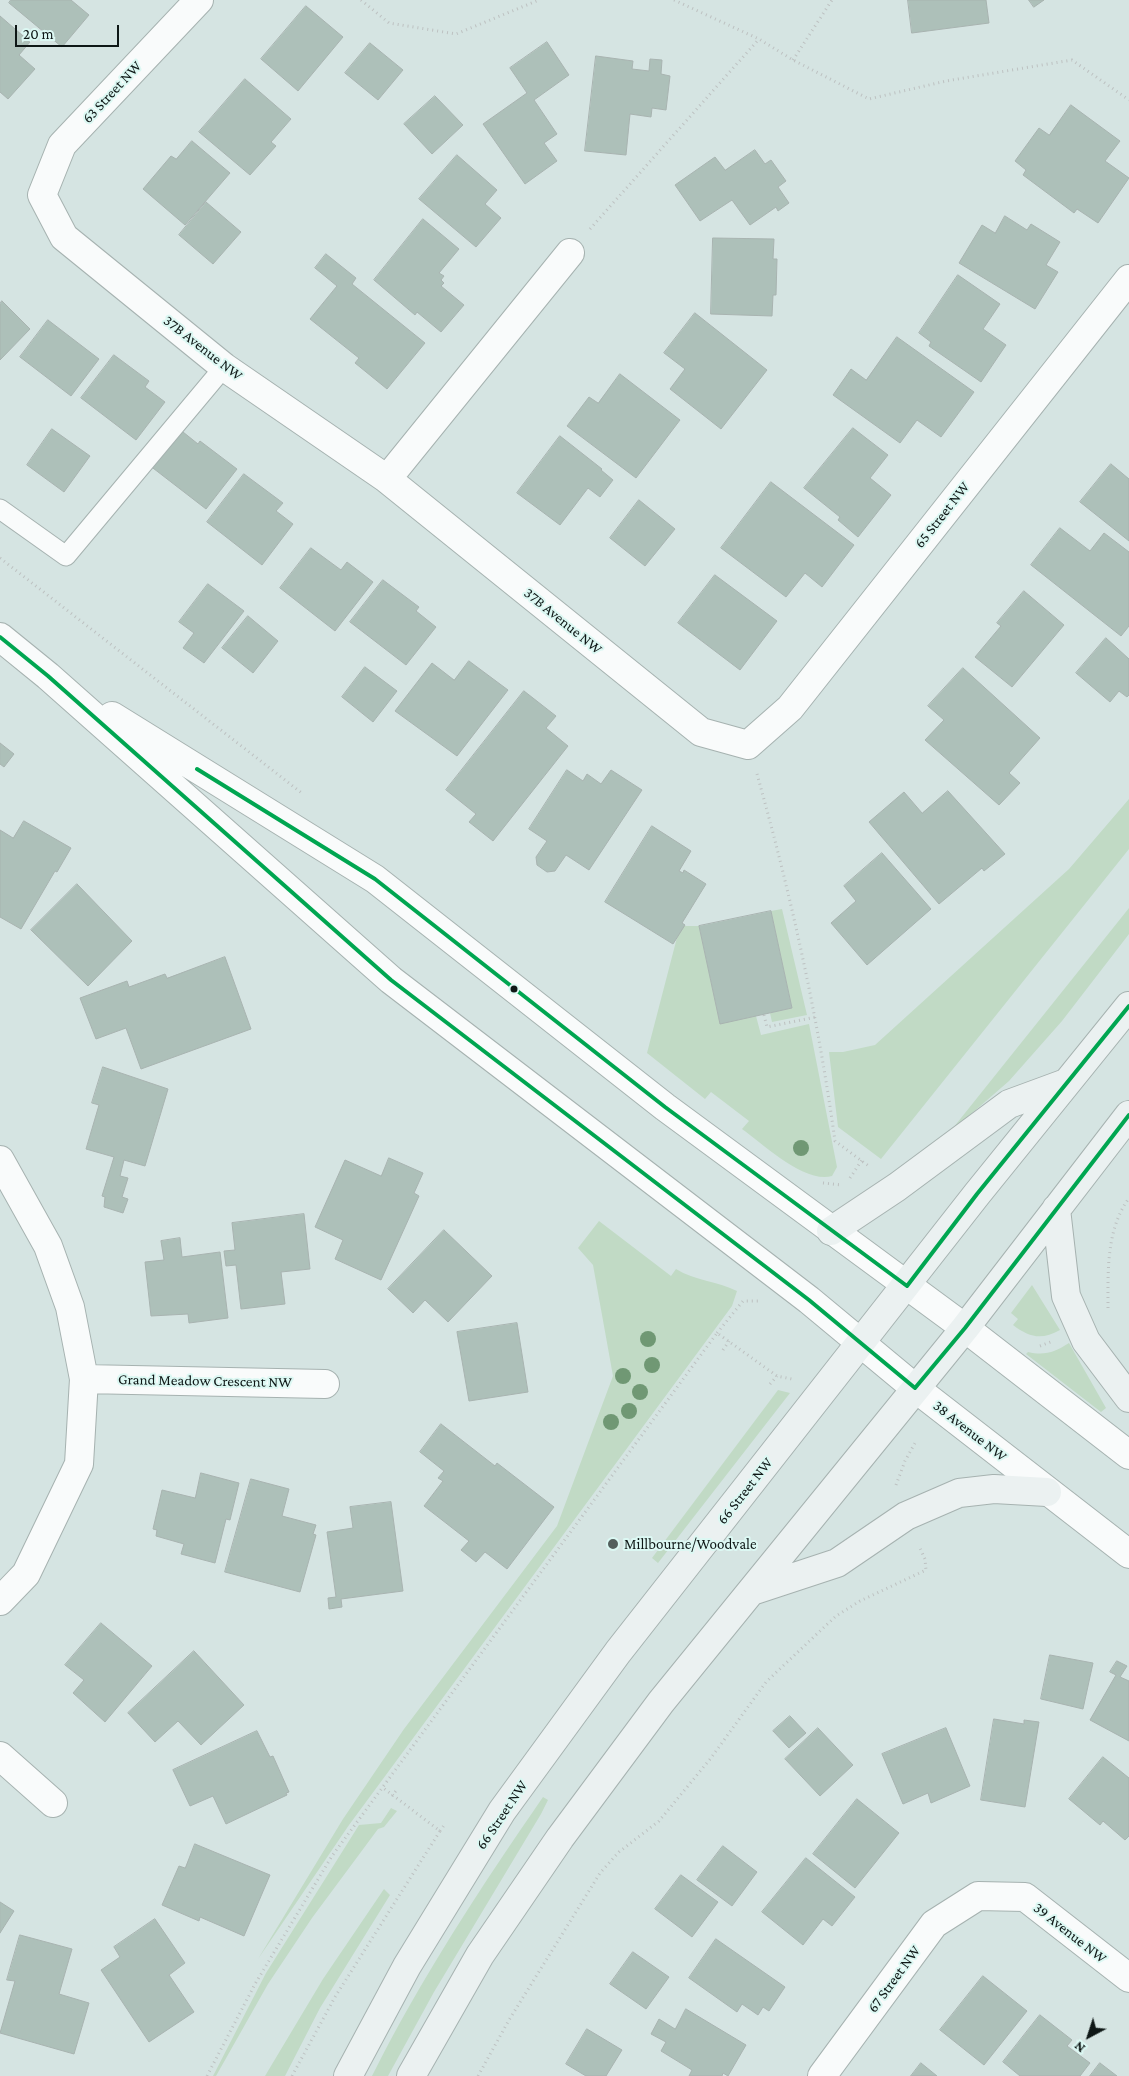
<!DOCTYPE html>
<html>
<head>
<meta charset="utf-8">
<style>
	body { margin:0 }
	#map { position:relative; width:1129px; height:2076px; overflow:hidden; background:#d5e4e2; font-family:"Crimson Pro",serif }
	canvas { display:block }
	.north { position:absolute; left:1064px; top:2011px; width:50px; height:50px; -webkit-text-stroke:4px #dcf8f3; paint-order:stroke; rotate:220deg; font-size:14px; font-weight:700; line-height:20px; text-align:center; color:#0e1716 }
	.north::after { content:''; display:block; margin:auto; width:18px; height:22px; background:#0e1716; clip-path:polygon(50% 0,100% 100%,50% 72%,0 100%) }
	.scale { position:absolute; left:15px; top:25px; width:104px; height:22px; box-sizing:border-box; border:2px solid #0e1716; border-top:0; padding-left:6px; font-size:15px; line-height:18px; white-space:nowrap; color:#0e1716; -webkit-text-stroke:4px #dcf8f3; paint-order:stroke }
</style>
</head>
<body>
<div id="map">
<canvas width="1129" height="2076"></canvas>
<div class="north">N</div>
<div class="scale">20 m</div>
</div>
<script>
const context = document.querySelector('canvas').getContext('2d');
context.lineJoin = 'round';
function fill(path, color) { context.fillStyle = color; context.fill(path, 'evenodd'); }
function stroke(path, color, width, dash) { context.strokeStyle = color; context.lineWidth = width; context.lineCap = dash ? 'butt' : 'round'; context.setLineDash(dash || []); context.stroke(path); }
function write(font, color, halo, rows, align = 'center') {
  context.font = font + ' "Crimson Pro",serif'; context.lineWidth = 4; context.setLineDash([]); context.textBaseline = 'middle'; context.strokeStyle = halo; context.fillStyle = color; for (const [text, x, y, turn = 0] of rows) {
    context.save(); context.translate(x, y); context.rotate((+turn || 0) * Math.PI / 180); context.textAlign = isNaN(turn) ? turn : align; if (halo) context.strokeText(text, 0, 0); context.fillText(text, 0, 0); context.restore();
  }
}
const green = new Path2D(`
	M1129,799v50l-248,310 -43,-32 -9,-75h14l32,-7 194,-176z
	M1129,908v26l-67,87 -53,60 -46,40 -10,7z
	M782,909l25,106 -35,7 -2,-9 22,-5 -21,-97z
	M680,926h19l21,97 36,-7 5,19 48,-11 28,143 -5,9c-27,8 -69,-32 -90,-47l7,-8 -38,-29 -6,7 -58,-46z
	M599,1221l72,55 5,-7c19,12 41,12 61,22l-5,15 -383,519 -91,134 85,-140 61,-90 153,-203 56,-150 -20,-111 -15,-17z
	M1032,1285l28,45c-18,10 -30,8 -47,-5l5,-6 -7,-6z
	M1069,1343l37,65 -5,4 -75,-58 2,-2c17,4 27,0 41,-9z
	M778,1390l12,3 -132,170 -6,-5z
	M543,1797l5,3 -7,14 -107,178 -46,84h-16c49,-98 109,-189 171,-279z
	M391,1808l6,3 -13,16 -6,2 -66,89 -44,66 -52,92h-3l53,-103 93,-148 22,-2z
	M384,1889l6,6 -70,113 -35,68h-20l58,-97z`);
const building = new Path2D(`
	M11,0h60l18,15 -27,32 -53,-44z
	M908,0h78l3,23 -77,10z
	M1029,0h15l-10,7z
	M306,6l37,31 -45,54 -37,-32z
	M0,16l30,26 -11,13 16,14 -27,30 -8,-7z
	M547,42l22,33 -35,25 23,34 -13,9 13,18 -32,23 -42,-60 44,-31 -17,-25z
	M370,43l33,27 -25,30 -33,-27z
	M596,56l37,5 -1,8 17,2 1,-12 12,1 -1,14 9,2 -4,34 -14,-2 -1,9 -21,-3 -4,41 -41,-4z
	M245,79l46,40 -20,23 5,4 -26,29 -51,-43z
	M435,96l28,29 -31,29 -28,-30z
	M1071,105l49,36 -15,20 24,17 -31,45 -21,-14 -3,4 -51,-38 3,-5 -11,-9 24,-33 10,7z
	M192,141l38,32 -45,52 -42,-36 28,-33 5,3z
	M755,150l10,14 6,-4 15,21 -8,6 11,16 -11,8 -2,-4 -26,18 -18,-25 -32,21 -25,-36 40,-28 10,13z
	M457,155l40,35 -12,14 16,14 -25,29 -57,-48z
	M206,202l35,30 -28,32 -34,-29z
	M1005,216l22,14 4,-6 29,18 -14,23 12,7 -23,37 -76,-46 23,-38 13,8z
	M423,219l36,30 -20,24 5,3 -3,4 3,3 -3,3 23,19 -23,27 -24,-20 -2,3 -41,-35z
	M713,238l61,1 -1,20h4l-1,36h-3l-1,21 -61,-2z
	M326,254l30,24 -4,6 73,59 -38,46 -32,-26 4,-5 -49,-39 27,-33 -22,-18z
	M958,275l42,29 -17,25 23,16 -25,37 -52,-36 2,-4 -12,-9z
	M2,301l28,28 -30,31v-56z
	M695,313l72,57 -46,59 -51,-40 15,-20 -21,-16z
	M48,320l51,39 -28,37 -51,-39z
	M897,337l77,55 -33,45 -24,-17 -17,23 -67,-48 18,-26 15,11z
	M114,355l35,26 -4,6 20,15 -29,38 -55,-42z
	M620,374l60,46 -44,58 -69,-52 22,-29 9,6z
	M178,428l20,16 2,-3 37,28 -31,40 -57,-44z
	M853,428l35,27 -18,23 21,17 -33,42 -20,-17 2,-3 -36,-29z
	M52,429l38,27 -26,36 -37,-27z
	M560,436l42,33 -1,1 12,10 -13,17 -12,-9 -28,37 -43,-32z
	M1111,464l18,15v62l-49,-39z
	M244,474l39,29 -7,8 17,13 -31,41 -55,-43z
	M771,482l83,63 -32,42 -17,-14 -19,24 -65,-49z
	M639,500l36,29 -30,37 -35,-28z
	M1060,528l30,23 14,-18 25,19v74l-8,10 -90,-71z
	M311,548l30,22 6,-8 26,20 -38,49 -55,-43z
	M715,575l62,46 -37,49 -62,-47z
	M383,580l36,27 -3,4 20,16 -30,38 -56,-43z
	M208,584l36,27 -40,52 -21,-15 11,-15 -15,-11z
	M1024,591l40,34 -52,62 -37,-30 26,-31 -4,-3z
	M248,616l30,25 -25,32 -31,-25z
	M1106,638l23,21v36l-2,2 -8,-6 -9,11 -34,-29z
	M469,661l39,29 -51,66 -62,-45 37,-48 22,17z
	M365,667l32,24 -24,31 -31,-25z
	M963,668l77,70 -31,35 11,10 -21,22 -74,-65 19,-20 -16,-14z
	M524,691l32,25 -10,12 22,18 -75,95 -24,-19 7,-8 -30,-24z
	M0,743l14,11 -10,13 -4,-3z
	M567,770l16,11 4,-7 14,10 10,-14 31,20 -53,80 -23,-15 -11,16 -8,1 -10,-7 -1,-8 11,-16 -18,-12z
	M948,791l57,63 -21,17 -2,-3 -43,36 -70,-82 35,-30 18,21z
	M24,821l47,27 -14,24 -2,-1 -34,58 -21,-12v-87l13,8z
	M652,826l39,25 -12,20 4,2 1,-3 22,14 -24,39 3,2 -12,19 -68,-42z
	M882,853l49,56 -64,56 -36,-42 25,-22 -12,-15z
	M77,884l55,57 -44,45 -57,-56z
	M771,911l21,97 -72,16 -21,-98z
	M225,957l26,72 -110,40 -15,-41 -30,11 -16,-41 47,-17 2,6 36,-13 2,4z
	M103,1067l65,22 -23,77 -21,-6 -4,16 8,2 -6,19 6,2 -5,14 -19,-6 1,-10 -3,-1 12,-39 -28,-8 13,-44 -7,-2z
	M389,1158l34,15 -9,20 5,3 -38,84 -46,-21 8,-19 -28,-13 30,-67 36,16z
	M304,1214l6,55 -29,3 4,32 -44,5 -5,-44 -10,1 -2,-15 11,-1 -3,-27z
	M444,1230l48,46 -44,46 -23,-22 -12,13 -25,-24z
	M180,1238l2,19 38,-5 8,66 -39,5 -1,-9 -37,2 -6,-54 19,-2 -3,-19z
	M517,1323l11,69 -59,9 -12,-69z
	M441,1424l54,42 2,-3 57,44 -47,62 -22,-17 -9,10 -15,-12 8,-9 -45,-35 19,-25 -5,-3 6,-7 -24,-19z
	M201,1473l38,10 -9,37 -4,-1 -11,44 -34,-9 3,-10 -28,-8 1,-6 -4,-1 9,-39 33,8z
	M251,1479l38,10 -7,27 34,9 -3,9 3,1 -16,57 -75,-20z
	M391,1502l12,89 -62,8 1,8 -13,2 -1,-11 8,-1 -9,-65 26,-4 -3,-21z
	M101,1623l51,43 -47,56 -32,-29 11,-13 -19,-15z
	M194,1651l50,54 -43,40 -23,-24 -23,21 -27,-29z
	M1050,1655l43,8 -10,46 -42,-10z
	M1117,1661l10,5 -7,11 9,4v60l-39,-21 26,-45 -6,-3z
	M790,1716l16,17 -17,15 -16,-17z
	M994,1719l30,5v-4l15,2 -14,85 -44,-7z
	M818,1728l35,37 -33,31 -35,-37z
	M946,1728l24,58 -39,17 -3,-10 -25,11 -21,-50z
	M257,1731l13,26 3,-1 16,36 -3,1 1,2 -61,29 -13,-28 -23,10 -17,-36z
	M1103,1757l26,21v58l-4,4 -22,-19 -3,4 -31,-26z
	M857,1799l42,34 -44,55 -42,-34z
	M195,1844l75,31 -26,61 -44,-19 -1,4 -37,-16 17,-39 6,2z
	M723,1846l34,26 -25,34 -35,-26z
	M806,1858l49,39 -23,29 -9,-7 -20,26 -41,-33z
	M681,1875l37,27 -26,35 -37,-28z
	M0,1902l14,9 -14,22z
	M155,1919l30,44 -16,12 25,37 -45,30 -48,-72 19,-13 -6,-10z
	M20,1935l52,14 -13,45 30,9 -15,51 -74,-21 15,-52 -8,-1z
	M716,1939l69,48 -16,24 -6,-4 -5,8 -16,-11 -5,8 -48,-34z
	M633,1952l36,25 -23,32 -36,-25z
	M983,1976l44,35 -43,54 -44,-35z
	M686,2009l60,36 -18,31 -5,-3 -1,3h-33l3,-6 -31,-19 5,-9 -15,-8 8,-15 16,10z
	M1040,2015l32,25 -5,6 23,17 -10,13h-60l-17,-14z
	M587,2029l35,21 -16,26h-20l-20,-12z
	M921,2063l16,13h-26z
	M1100,2063l17,13h-27z`);
const path = new Path2D(`
	M361,0l28,23 67,11 83,-34
	M674,0l85,39 34,21 76,39 77,-18 126,-21 57,40
	M793,60l39,-60
	M590,229l169,-190
	M0,558l303,236
	M757,774c34,121 61,243 78,367l35,26
	M764,1015l3,12 49,-10
	M850,1178l12,-18
	M823,1183l19,2
	M1108,1308c0,-37 -2,-78 21,-110
	M717,1333l26,-32h15
	M1040,1346l13,-5
	M723,1350l6,-9
	M770,1384l7,-8
	M896,1485l9,-24 10,-18
	M392,1796l6,-8
	M440,1831l5,-7
	M207,2076l48,-92 77,-128 385,-523 60,43 15,3
	M292,2076l43,-79 105,-166 -58,-44
	M478,2076l31,-56 91,-147 19,-21 40,-31 52,-63 55,-76 70,-66 24,-15 66,-31 -1,-11 -6,-13`);
const service = new Path2D(`
	M0,509l66,47 158,-189`);
const minor = new Path2D(`
	M199,0l-137,145 -20,50 22,42 160,130 163,112 314,253 47,13 42,-37 339,-429
	M387,479l183,-226
	M0,1160l48,86 22,61 14,72 -5,85 -53,110 -26,27
	M84,1379l241,5
	M0,1756l53,47
	M822,2076l112,-152 44,-28 47,1 104,81`);
const tertiary = new Path2D(`
	M0,637l48,39 343,304 418,320 106,88 214,166
	M112,716l263,163 290,228 300,221 164,127`);
const secondary = new Path2D(`
	M1056,1209l10,87 20,45 43,57
	M831,1231l66,-44 112,-83 57,-21
	M752,1591l85,-28 69,-47 53,-23 35,-4 53,3
	M348,2076l59,-110 95,-155 116,-159 359,-458 152,-188
	M411,2076l69,-121 80,-117 101,-136 304,-374 164,-213`);
const bus1 = new Path2D(`
	M0,637l48,39 343,304 418,320 106,88 50,-60 164,-213
	M197,769l178,110 290,228 242,179 70,-92 152,-188`);
const trees = [
	[801,1148],
	[648,1339],
	[652,1365],
	[623,1376],
	[640,1392],
	[629,1411],
	[611,1422]
];
const markers = [
	[514,989,4.5,"#0e1716"],
	[613,1544,6,"#545f5d"]
];
const streetNames = [
	["63 Street NW",112,92,-47],
	["37B Avenue NW",203,348,38],
	["65 Street NW",942,515,-52],
	["37B Avenue NW",563,621,39],
	["Grand Meadow Crescent NW",205,1381,1],
	["38 Avenue NW",970,1431,38],
	["66 Street NW",745,1491,-52],
	["66 Street NW",502,1815,-56],
	["39 Avenue NW",1070,1933,38],
	["67 Street NW",894,1979,-54]
];
const poiNames = [
	["Millbourne/Woodvale",624,1544]
];
fill(green, '#c1dac5');
fill(building, '#adc0b9');
stroke(building, '#a8b3b0', 1);
stroke(service, '#a6b2b0', 21);
stroke(minor, '#a6b2b0', 30);
stroke(tertiary, '#a6b2b0', 30);
stroke(secondary, '#a6b2b0', 30);
stroke(path, '#bdc1c1', 3, [1, 4]);
stroke(service, '#f9fbfb', 19);
stroke(minor, '#f9fbfb', 28);
stroke(tertiary, '#f9fbfb', 28);
stroke(secondary, '#ebf1f1', 28);
stroke(bus1, '#00a651', 4);
context.fillStyle = '#709874';
for (const [x, y] of trees) { context.beginPath(); context.arc(x, y, 8, 0, 2 * Math.PI); context.fill(); }
for (const [x, y, r, color] of markers) { const dot = new Path2D(); dot.arc(x, y, r, 0, 2 * Math.PI); context.fillStyle = color; context.fill(dot); stroke(dot, '#dcf8f3', 2); }
write('15px', '#0e1716', '#dcf8f3', streetNames);
write('15px', '#0e1716', '#dcf8f3', poiNames, 'left');
</script>
</body>
</html>
